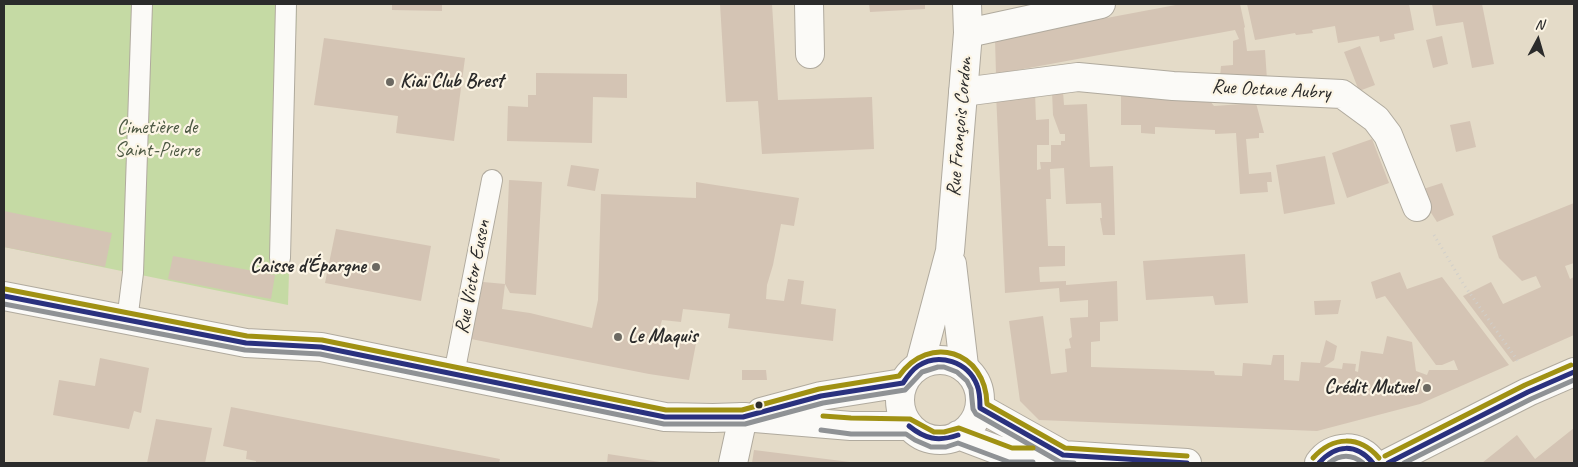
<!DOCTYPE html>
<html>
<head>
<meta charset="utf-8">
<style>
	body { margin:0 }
	#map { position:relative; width:1578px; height:467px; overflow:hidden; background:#e4dbc8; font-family:Caveat,sans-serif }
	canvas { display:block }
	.frame { position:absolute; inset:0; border:5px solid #2b2b2b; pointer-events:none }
	.north { position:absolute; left:1513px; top:15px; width:50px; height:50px; -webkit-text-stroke:4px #fcf5e5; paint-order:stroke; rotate:6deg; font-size:14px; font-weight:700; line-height:20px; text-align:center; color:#2b2b2b }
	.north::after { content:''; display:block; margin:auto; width:18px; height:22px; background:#2b2b2b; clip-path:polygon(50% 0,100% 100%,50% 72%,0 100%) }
</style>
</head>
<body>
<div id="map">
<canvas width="1578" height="467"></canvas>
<div class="frame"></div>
<div class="north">N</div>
</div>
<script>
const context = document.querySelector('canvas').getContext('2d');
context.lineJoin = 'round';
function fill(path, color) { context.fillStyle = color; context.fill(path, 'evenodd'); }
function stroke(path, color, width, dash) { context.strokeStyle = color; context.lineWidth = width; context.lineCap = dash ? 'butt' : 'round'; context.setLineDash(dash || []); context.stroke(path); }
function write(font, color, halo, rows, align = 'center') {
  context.font = font + ' Caveat,sans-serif'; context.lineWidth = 4.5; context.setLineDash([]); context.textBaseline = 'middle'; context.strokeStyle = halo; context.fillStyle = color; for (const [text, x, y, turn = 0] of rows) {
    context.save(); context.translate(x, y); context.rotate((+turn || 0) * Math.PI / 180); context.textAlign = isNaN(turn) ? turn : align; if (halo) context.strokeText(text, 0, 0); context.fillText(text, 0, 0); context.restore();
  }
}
const green = new Path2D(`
	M4,4h293l-9,301 -284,-58z`);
const building = new Path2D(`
	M392,4h50v7l-50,-1z
	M720,4h52l6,96 94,-3 2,52 -112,5 -4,-53 -32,1z
	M869,4h56v5l-55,3z
	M1181,4h59l5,23 -1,1 3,23 18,-1 2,30 -47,-3 1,-11 12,-1v-24l6,-2 -4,-9 -239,44 -1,-35z
	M1247,4h162l5,26 -20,4 1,5 -15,3 -1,-6 -41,7 -3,-17 -23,4 1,3 -17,2 -1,-2 -40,7z
	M1432,4h50l12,60 -22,4 -9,-46 -27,4z
	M1442,36l6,28 -15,4 -7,-28z
	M324,38l141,20 -11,83 -58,-8 2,-17 -84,-11z
	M1360,46l15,39 -16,6 -15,-39z
	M536,73l91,1v24l-34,-1 -1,46 -85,-2 1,-35 20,1v-12h8z
	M1052,91h11l1,14 23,-1 3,63 23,-1 2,69h-12l-3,-17h2l-1,-15 -35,1 -2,-36 -14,1 1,30h-5l2,47h17v20l-26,1 1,15 26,-1v4l51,-4 1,40 -18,1v19l-9,1v25l123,4 1,4 27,1 1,-13 28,2 2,-10h11v25l15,1 2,-19 19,1 6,-23 11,6 -3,14 -10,7 18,2 1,-6 13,1 -1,7 3,1 3,-21 22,3 4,-18 25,6 4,29 11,4 2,-5h29l-4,-10 -12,5h-6l-51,-69 -9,3 -5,-17 29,-10 7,17 35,-12 67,88 -89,39 -103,27 -278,-11 -19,-19 -11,-80 34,-5 8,58 16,-2 -2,-23 6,-1 -2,-9 3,-2 -2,-19 18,-1v-17l-28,2 -1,-14 -54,5 -9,-200 39,-1 1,28 13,-1v26h-12v25l4,-1 -1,-7h11v-17h10v-4h4v-7h-5l-7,-19z
	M1121,91l84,4 9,11 42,-3 8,30h-5v5l-13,1 3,35 22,-2 1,10h-5l1,10 -28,2 -4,-61 -21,1v-4l-60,-3v7l-14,-1v-8h-20z
	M1470,121l6,26 -20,5 -6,-27z
	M1372,139l17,44 -42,15 -15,-45z
	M1325,156l10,48 -51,10 -8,-49z
	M571,165l28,4 -4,22 -28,-5z
	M509,180l33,2 -6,113 -26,-2 -5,-9z
	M696,182l103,16 -5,28 -13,-2 -8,41 -6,20 -1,14 18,2 4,-22 16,2 -3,23 35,5 -3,32 -105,-13 2,-14 -47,-5 -2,13 -19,-2 -4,14 39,4 -8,42 -40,-6 -178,-35 12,-57 22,2 -3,25 28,4 62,15 6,-28 3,-106 95,4z
	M1442,183l12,32 -17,7 -20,-31z
	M1574,203v60l-9,3 5,13 4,-2v58l-61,27 -50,-66 28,-14 12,22 38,-17 -5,-11 -14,5 -23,-23 -7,-22z
	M4,211l108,22 -7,34 -101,-20z
	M336,229l95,17 -10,55 -96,-18z
	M1245,254l3,49 -33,2 -2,-9 -67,4 -3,-39z
	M173,256l102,19 -4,24 -103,-20z
	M1341,300l-3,14 -23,1 -1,-14z
	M100,358l49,10 -8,45 -7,-2 -5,18 -76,-14 6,-35 36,6z
	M742,370h24l1,10h-25z
	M231,407l269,52 -1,4h-243v-2l-10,-2 1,-8 -24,-5z
	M156,419l56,9 -7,35h-58z
	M1574,428v35h-92l35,-28 18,24z
	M754,450l96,12v1h-98z
	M608,454l52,8 -1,1h-52z`);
const path = new Path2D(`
	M1434,235l30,50 54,76`);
const service = new Path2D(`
	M280,258l6,-254
	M127,321l6,-48 9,-269
	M454,374l38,-194`);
const minor = new Path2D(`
	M809,4l1,50
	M968,33l133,-29
	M963,92l115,-15 95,9 169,8 34,25 12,16 29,72
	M733,463l10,-46`);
const tertiary = new Path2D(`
	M952,264l12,102
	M920,364l30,-113 18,-218 -1,-29`);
const secondary = new Path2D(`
	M4,296l242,47 75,4 344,70 48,1 30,-1 108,9h58
	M900 400a40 40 0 1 1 80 0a40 40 0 1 1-80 0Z
	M980,408l82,46
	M761,412l60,-16 82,-13
	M958,435l53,20h52l124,8
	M1319,463c13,-19 41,-20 54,0
	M1388,463l140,-71 46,-20`);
const bus1 = new Path2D(`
	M4,296l242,47 75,4 344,70h78l78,-21 82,-13c4,-6 9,-13 15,-17 21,-14 50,-4 59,19 3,7 3,15 3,23l83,47 124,8
	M909,426c16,13 29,16 49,9
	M1319,463c17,-19 37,-20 54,0
	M1388,463l140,-71 46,-20`);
const bus2 = new Path2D(`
	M4,304l241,46 75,4 344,70h81l78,-21 82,-13 17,-18 16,-5h6l13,5 10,9 4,8 2,20 3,5 84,48 14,1
	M821,430l30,4h55l9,6 16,7h15l12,-4 51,19h24
	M1329,463c11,-9 23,-9 34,0
	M1404,463l127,-64 43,-19`);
const bus3 = new Path2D(`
	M5,289l242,47 75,4 344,70h76l77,-21 80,-13c30,-43 87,-25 88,28l78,44 122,8
	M823,416l28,2 59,1 24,13h10l15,-4 53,20h21
	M1385,456l140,-71 46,-20
	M1313,458c20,-22 46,-23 66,0`);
const markers = [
	[390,82,5,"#6c6962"],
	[376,267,5,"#6c6962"],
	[618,337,5,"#6c6962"],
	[1427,388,5,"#6c6962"],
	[759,405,4.5,"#2b2b2b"]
];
const poiNames = [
	["Kiaï Club Brest",400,82],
	["Caisse d'Épargne",366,267,"right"],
	["Le Maquis",628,337],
	["Crédit Mutuel",1417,388,"right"]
];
const streetNames = [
	["Rue Octave Aubry",1271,90,3],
	["Rue François Cordon",960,127,-85],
	["Rue Victor Eusen",473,277,-79]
];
const parkNames = [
	["Cimetière de",157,128],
	["Saint-Pierre",157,151]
];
fill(green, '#c5daa4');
fill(building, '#d4c4b4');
stroke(service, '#b0aa9e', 22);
stroke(minor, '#b0aa9e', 30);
stroke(tertiary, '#b0aa9e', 30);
stroke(secondary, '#b0aa9e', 30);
stroke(path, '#d1cfca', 3, [1, 4]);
stroke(service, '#fbfaf7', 20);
stroke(minor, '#fbfaf7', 28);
stroke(tertiary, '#fbfaf7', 28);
stroke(secondary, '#fbfaf7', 28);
stroke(bus1, '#2a317e', 5);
stroke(bus2, '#8f9295', 5);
stroke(bus3, '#a09113', 5);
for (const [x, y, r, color] of markers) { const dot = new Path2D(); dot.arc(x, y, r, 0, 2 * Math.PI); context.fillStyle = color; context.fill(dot); stroke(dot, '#fcf5e5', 2); }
write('bold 20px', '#2b2b2b', '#fcf5e5', poiNames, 'left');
write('20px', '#2b2b2b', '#fcf5e5', streetNames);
write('20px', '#4b5742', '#fcf5e5', parkNames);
</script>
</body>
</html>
